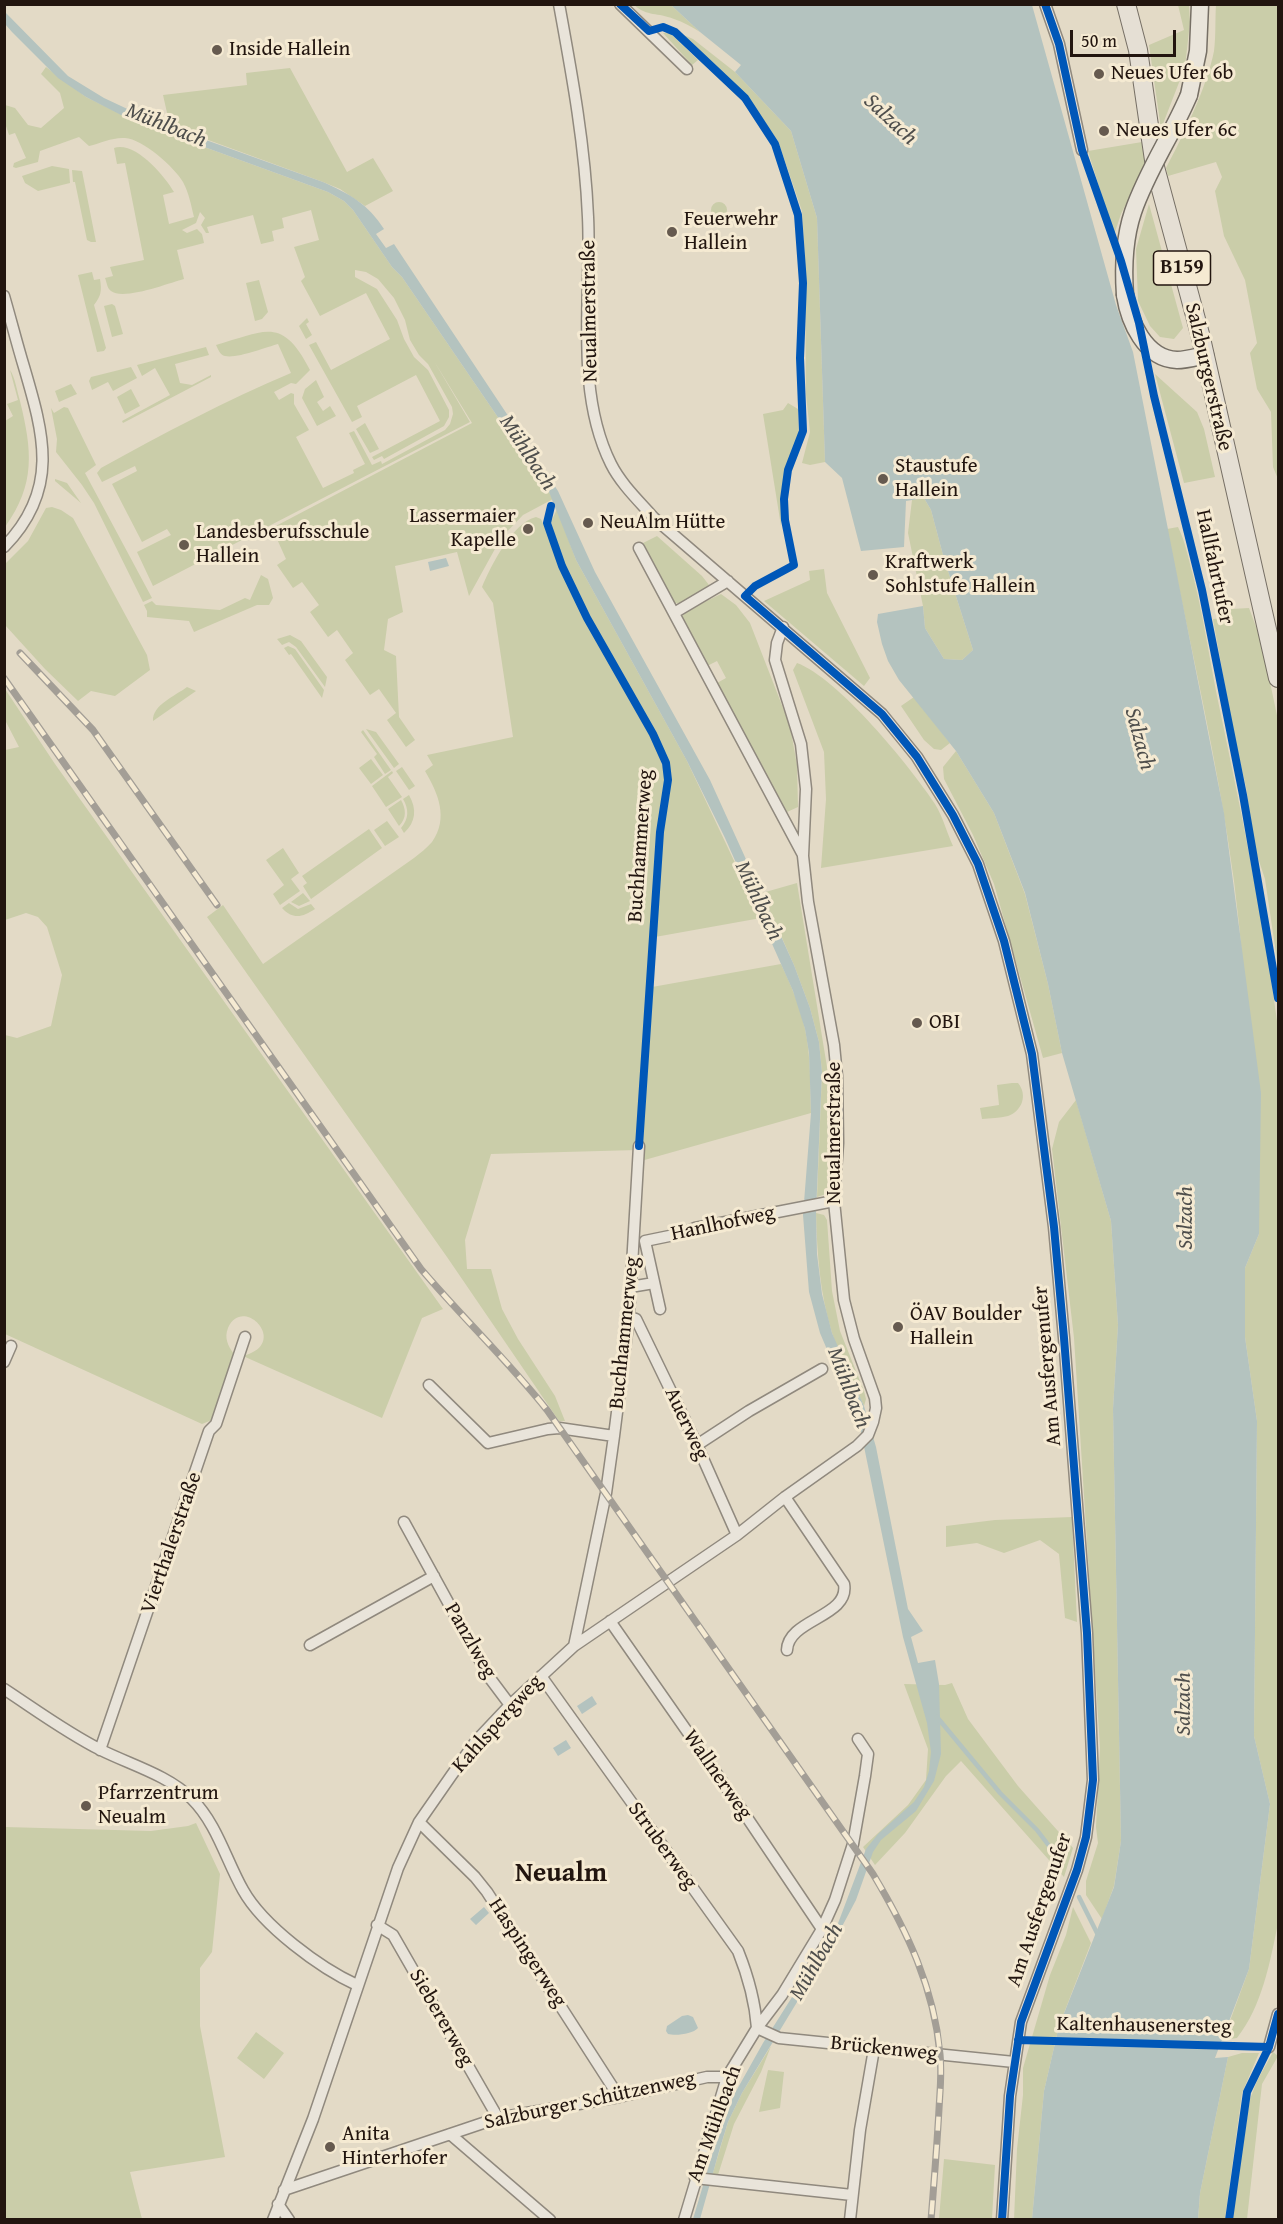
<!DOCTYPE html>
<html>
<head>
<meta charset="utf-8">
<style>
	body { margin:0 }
	#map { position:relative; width:1283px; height:2224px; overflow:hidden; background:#e3dac6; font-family:"Gentium Book Plus",serif }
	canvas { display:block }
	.frame { position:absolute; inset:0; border:6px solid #22150f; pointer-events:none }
	.scale { position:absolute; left:1070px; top:30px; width:106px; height:27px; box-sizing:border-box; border:3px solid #22150f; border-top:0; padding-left:8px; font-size:18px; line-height:21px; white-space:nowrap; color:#22150f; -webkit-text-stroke:4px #f5ead2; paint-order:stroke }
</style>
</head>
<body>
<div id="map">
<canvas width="1283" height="2224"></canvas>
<div class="frame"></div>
<div class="scale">50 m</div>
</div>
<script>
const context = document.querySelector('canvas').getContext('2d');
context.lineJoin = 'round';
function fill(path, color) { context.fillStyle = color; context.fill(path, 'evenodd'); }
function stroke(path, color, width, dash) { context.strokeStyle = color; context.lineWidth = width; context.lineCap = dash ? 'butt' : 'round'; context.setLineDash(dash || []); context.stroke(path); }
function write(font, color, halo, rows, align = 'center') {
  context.font = font + ' "Gentium Book Plus",serif'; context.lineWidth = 6; context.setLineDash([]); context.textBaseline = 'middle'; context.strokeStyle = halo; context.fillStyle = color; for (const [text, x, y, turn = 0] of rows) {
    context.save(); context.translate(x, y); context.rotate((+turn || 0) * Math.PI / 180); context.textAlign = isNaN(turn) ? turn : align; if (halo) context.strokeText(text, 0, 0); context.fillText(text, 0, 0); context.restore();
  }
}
const green = new Path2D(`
	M1216,4l62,1v474l-5,-12 -2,-55 -14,-23 -7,-36 7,-10 -12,-63 -21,-44 -9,-45 7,-14 -6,-15 -48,14 -2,-8c17,-32 41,-81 48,-117 2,-15 1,-31 2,-47z
	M634,5h37l29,27c-8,-5 -17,-10 -26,-13 -17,-7 -26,-2 -40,-14z
	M1178,5h11l1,17 -5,45 -24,62 -12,-84 35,-15z
	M663,33h7l28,27 -6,5z
	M679,33l14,6 42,33 56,59 26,87 8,244 -15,3 -8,-2 8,-31 -4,-38 -1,-135 -3,-48 -24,-70 -30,-43z
	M46,67l40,30 55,27 187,68 16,9 9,9 39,57 10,10 147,215 4,7 -30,16 -22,23 -32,58 -12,-44 -62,14 8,46 -15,7 -4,31 12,6 3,61 16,23 -9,7 -19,-27 9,-7 -17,-24 -9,6 -25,-35 8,-7 -16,-23 -9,7 -18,-25 9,-7 -17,-23 -9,6 -16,-23 9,-6 -14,-31 200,-105 -38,-62 36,61 -317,164 -16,-34 34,-17 -4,-6 -25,13 -30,-58 25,-13 -2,-5 -33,16 -5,-9 4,-5c62,-34 125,-68 190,-95l-13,-29c-11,3 -42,15 -53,12 -5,-1 -7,-7 -9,-11 50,-14 66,-29 94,25l-14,14 -5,-1 -17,9 5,8 12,-7 3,1v10l15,26 -13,7 27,51 31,-15 -1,-3 12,-6 -16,-31 5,-2 18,34 9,-4 1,3 63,-34 5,-6 3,-10 -1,-7 -24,-43 -9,-9 -9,-15 -5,-20 -11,-22 -16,-19 -12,-7 -11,-2v7l22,12 20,31 7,19 10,18 14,13 21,40v7l-5,9 -60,33 -2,-3 -8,4 -2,-3 68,-36 -24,-46 -59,31 5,11 -10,5 -43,-77 7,-3 15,28 59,-31 -24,-46 -46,23 -19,-35 4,-4 -11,-30 25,-7 -8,-30 -29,8 2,10 -12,3 2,10 -13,3 -8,-29 -46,12 2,6h-3l-5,-8 4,-7 -5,-6 -4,11 -14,7 5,3 10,-4 5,5 2,9 -27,7 7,29c-15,4 -61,22 -73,12 -4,-3 -4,-8 -6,-13l8,-2 -3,-9 34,-7 -19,-97 -8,1 -3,-16c21,-7 50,27 60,44l-11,3 6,29 25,-7c-3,-12 -5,-24 -11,-35 -9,-15 -40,-43 -58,-44 -12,-1 -24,5 -36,8l-10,-9 -39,14 -2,11 -22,6 -3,-1 1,-4 12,-5 -11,-25 -6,2 -4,-12v-18l10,3 13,17 13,3 23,-20 -4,-15 -19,-19z
	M290,68l57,104 26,-14 20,33 -28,15 -25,-17 -17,-7 -153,-56 -7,-31 84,-10 -1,-12z
	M1142,142l3,23 -24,49 -7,21 -26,-84z
	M52,166l17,3 1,14 -32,8 -13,-8 -3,-7z
	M72,170l10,1 14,71h-5l-4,-2 -12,-58h-2z
	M711 210a8 8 0 1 1 16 0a8 8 0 1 1-16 0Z
	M1149,204l34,124 -9,11 -14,-2 -10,-11 -12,-25 -2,-52z
	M92,272l2,8 6,-1c2,12 1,17 -6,26l12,43 -2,3 -7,1 -19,-77z
	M259,280l9,32 -6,7 -7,2 -9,-38z
	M112,304l3,2 8,28 -11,3 -8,-31z
	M307,318l2,4 -3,2 6,11 -6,4 -7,-13z
	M206,347l3,8 -34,9 5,19 12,2 19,-10v2l-88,46 -1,-2 48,-26 -15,-27 -13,8 -5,-11z
	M131,367l6,11 -24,13 -5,-9 -16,8 -3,-9 2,-4z
	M10,370c5,7 7,21 10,31 12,49 16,83 -15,126v-106l8,-5 -6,-12 11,-4z
	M1155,374l42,38 7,17 11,48 -31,6z
	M316,380l8,17 -7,5 6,9 7,-5 6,10 -19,10 -15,-28 3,-9z
	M71,384l6,10 -18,8 -4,-11z
	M131,389l9,17 -15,8 -8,-17z
	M788,403l10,6 1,27 -14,32 -4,27v31l-18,-112 20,-4z
	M64,407l4,1 28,57 -11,8 67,125 -9,4 -49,-99 -12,-18 -26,-33 1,-13 -6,-31 3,5z
	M365,423l14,26 -9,4 -14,-24z
	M55,479l12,4 14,20 -26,-22z
	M924,498l7,12 12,45 30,95 -11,10 -18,-1 -19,-31 -2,-22 -15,-73 4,-33z
	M52,507l9,3 12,8 74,137 3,15 -35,26 -24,-5 -13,10 -33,-32 -40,-44v-61l23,-23 18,-33z
	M557,509l19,51 111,201 74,157 -106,19 8,-102 8,-58 -3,-15 -8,-20c-38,-67 -90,-146 -109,-220z
	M536,517l5,2 43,99 71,127 9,25 1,17 -8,48 -20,315 -146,4 -26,86 2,29h24l11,40 16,30 37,57 10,25h-6l-112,-164 -240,-340 16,-12 40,59 151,-106c6,-5 13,-10 18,-16 17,-24 6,-49 -7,-71l8,-6 -6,-10 86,-18 -20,-134 -11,-16c9,-21 30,-64 54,-70z
	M1178,527c8,16 10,31 15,48 10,40 16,80 24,121 23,110 46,220 61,332v895c-8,40 -16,83 -41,115l-14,2 26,-71 21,-165 -16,-68 3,-315 -12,-84v-69l14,-34c-7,-118 -10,-236 -25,-353 -16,-119 -44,-236 -67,-352z
	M657,536l45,40 7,9 -4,6 -23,13 -7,-1 -32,-60z
	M824,569l3,24 43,85 -6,8 -100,-85 46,-21 -1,-9z
	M261,575l7,4 5,19 -4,7h-12l-63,27 -5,-11 -42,-4v-6l-3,-6 8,-4 4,4 64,5 25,-12 5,2z
	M721,594l15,11 14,18 40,103 7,39 1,42 -11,5 -70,-129 9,-5 -9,-17 -10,5 -25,-49 4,-6z
	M1249,608l12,32 17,80v247l-13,-88 -10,-30 -9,-62 -13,-56 -20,-112 11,-1 7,-9z
	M290,635l11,6 26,36 -2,10 -29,-40 -7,-5 -7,3 -5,-6z
	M288,646l7,3 29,41 -2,8 -31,-44 -2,1 -5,-7z
	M797,663c41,15 113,103 138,141 8,13 12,29 18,42l-132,22 5,-69 -2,-47 -31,-82z
	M187,687l9,4 -43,30c-1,-16 22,-25 34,-34z
	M5,689l50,75 388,545 -21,9 -40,100 -139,-62c48,-12 0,-62 -15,-28 -4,10 0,18 6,26l-22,66 -10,4 -197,-90v-299l12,3 34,-12 11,-51 -15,-48 -9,-10 -12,-4 -21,7v-170l14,-3 -14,-27z
	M914,697l36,46 -9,7 -7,-1 -10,-9 -23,-34z
	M366,729l10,3 23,32 -5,4z
	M363,730l28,40 -6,4 -11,-17 3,-3 -16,-22z
	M956,751l38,62 31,81 23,90 14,69 -19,5 -49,-174 -21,-49 -29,-56 -1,-12z
	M371,759l12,16 -12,9 -12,-16z
	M402,767l13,19 -6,4 -13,-19z
	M392,771l1,2 -5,4 14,20 -16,10 -14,-21z
	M409,795c8,14 7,27 -5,38l-3,-5c8,-9 8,-19 2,-29z
	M401,800c5,9 6,18 -2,26l-11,-17z
	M387,821l12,16 -14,9 -11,-16z
	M369,829l13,19 -71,51 -8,-13 4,-3 -5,-7z
	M283,848l16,25 -8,6 9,12 -20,14 -7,-11 11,-9 -18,-25z
	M797,883l30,184 1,120 -2,7 -9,3 5,-125 -3,-30 -9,-34 -16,-43 -32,-72z
	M303,893l7,8 -11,5 -8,-4z
	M289,903l9,6 13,-5 4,5c-12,8 -22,11 -33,-1z
	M781,964c10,21 19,42 24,65 6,27 5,56 6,84l-170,48 11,-174z
	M1012,1083h6c10,12 4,28 -10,33 -8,2 -18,2 -26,3l-2,-11 19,-3 -2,-20z
	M1076,1100l35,121 7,104 -5,84 8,432 -7,45 -12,33 -16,-24v-14l12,-38 -2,-16 4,-79 -26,-410 -22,-189 7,-27z
	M816,1213l8,2 3,5 5,71 8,40 24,60 2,8 -2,7c-11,-24 -24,-48 -32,-73 -12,-39 -15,-79 -16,-120z
	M1072,1517l5,105 -12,-4 -6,-64 -19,-14 -36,13 -27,-10 -31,4v-21l49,-6z
	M952,1683l16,36 50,67 55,62 -9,29 -103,-116 -15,15 -41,57 -30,32 -12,-18 45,-42 18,-25 2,-31 -24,-65 41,1z
	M196,1823l24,51 -8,78 -12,16v58l25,131 -95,15 12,47h-137v-392l146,4 37,-5z
	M1073,1907l18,36 -32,83 -15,65 -12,128 -18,1 3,-71 6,-54v-27l27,-93 16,-40z
	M256,2032l28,21 -20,26 -27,-21z
	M771,2046l-10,26 -27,52 -17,54 -5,-2 16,-54 14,-29z
	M1273,2052l5,4 -16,28 -15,135h-15l18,-120 7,-18z
	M1242,2053h17l-17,40 -17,126 -27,1 2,-27 28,-136z
	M768,2070l16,2 -4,36 -21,4z
	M944,2159l51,6 -3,54h-53z`);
const water = new Path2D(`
	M671,5h361l84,300 17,47 91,461 37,280 -2,141 -14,34v69l12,84 -3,315 16,68 -21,165 -34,89 13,-1 -28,136 -2,26h-166l12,-128 15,-65 55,-139 7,-46 -8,-432 5,-84 -7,-104 -49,-168 -14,-69 -23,-91 -31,-80 -38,-62 -57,-71 -11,-19 -6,-17 -5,-22 1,-8 45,-8 2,22 19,31 18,1 11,-10 -30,-95 -12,-45 -7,-12 -18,3 -2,46 -43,4 -19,-73 -17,-16 -8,-244 -26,-87 -56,-59 6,-7 -41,-33z
	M4,11l64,65 36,22 49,23 170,61c27,12 45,22 61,47l-8,5 10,14 8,-4 164,247 37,81 115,208 84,185 16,43 9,34 3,30 -6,141 1,41 5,40 10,39 32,73 12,41 32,162 15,22 -12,6 7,26 17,-3 4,24 2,70 -7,27 -18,30 -35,29 -8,12 -17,48 -19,36 -95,157 -14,29 -8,26 -20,71h-7l29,-97 13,-29 28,-50 74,-117 29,-77 12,-15 36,-32 10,-15 5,-16 2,-19 -4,-29 -24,-86 -43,-210 -40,-94 -11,-41 -6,-77 8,-102 -2,-60 -4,-24 -12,-38 -68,-153 -38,-77 -111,-201 -27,-68 -147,-215 -10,-10 -39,-57 -9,-9 -16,-9 -187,-68 -20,-9 -35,-18 -28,-19 -46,-46 -7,-8z
	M446,558l3,8 -19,5 -2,-9z
	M592,1696l5,8 -15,10 -5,-8z
	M566,1740l5,8 -13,8 -5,-8z
	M484,1907l5,6 -13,12 -6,-6z
	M688,2015l5,2 5,11c-5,6 -22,8 -30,6l-2,-3 1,-5 15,-10z`);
const stream = new Path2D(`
	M937,1717l63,76 37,37 25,33
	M1079,1897l20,40`);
const minor = new Path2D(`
	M559,4c13,71 26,141 29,213 4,80 -14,173 23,247 10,20 28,37 43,54l228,196 35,43 36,58 25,49 26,77 28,113 22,173 10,111 23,295 6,147 -7,57 -9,33 -56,152 -11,74 -8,124
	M620,4l67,65
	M1045,4l14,40 23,106
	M4,296c7,24 13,48 20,71 20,68 36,123 -20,180
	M639,548l164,307
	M674,613l54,-32
	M630,1287l24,-4
	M660,1309l-15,-68 39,-8 11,-5 139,-27
	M629,1317l7,2 61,126 40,90
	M4,1362l7,-16
	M429,1385l59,58 60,-14 11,-1 55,8
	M697,1445l52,-34 73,-42
	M785,1497l59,87c6,33 -56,35 -57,66
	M404,1522l85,155 21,28
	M610,1621l132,189 80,119
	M310,1645l124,-69
	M574,1646l32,-153 8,-57 15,-119 10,-171
	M541,1676l197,275c10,25 17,50 19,77l22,10 235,24
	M4,1689c32,21 63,44 97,61 30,15 67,25 91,49 25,25 34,61 51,91 20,36 77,78 114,95
	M100,1750l109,-319 7,-7 29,-87
	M419,1822l56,55 12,15 132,205
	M377,1925l16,10 105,183
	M1269,2047l9,-33
	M450,2134l100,86
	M695,2178l157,17
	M284,2190l214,-72 121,-21 88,-20h20
	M278,2204l11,16
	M273,2220l40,-101 85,-251 21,-46 32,-46 25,-35 34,-36 64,-59 163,-111 48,-38 72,-51 11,-11 5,-13 3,-14 -1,-10 -21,-59 -10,-39 -10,-99 4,-58 -1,-67 -3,-31 -26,-143 -5,-46 3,-67 -5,-45 -26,-84 2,-17 6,-16
	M684,2220l43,-143 30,-49 25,-33 40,-66 13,-29 18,-56 12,-68 3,-22 -10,-15
	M850,2220l10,-90 14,-81`);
const secondary = new Path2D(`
	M1189,95l9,-44 2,-47
	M1125,295c4,26 20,64 52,65 9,0 19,-3 28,-5`);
const primary = new Path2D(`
	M1126,4l12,46 17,117 45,167 78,344`);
const rail = new Path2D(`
	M20,653l73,77 124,175
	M4,678l417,591c41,48 87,92 126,141l326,464c34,57 61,113 67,180 2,18 0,37 -1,55 -2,37 -5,74 -8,111`);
const secondaryBridge = new Path2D(`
	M1125,295c-2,-28 -1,-56 8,-83 14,-41 39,-77 56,-117`);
const cycleway = new Path2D(`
	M620,4l29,27 14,-4 12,5 70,66 30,46 23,71 5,68 -3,75 3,73 -15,39 -4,29 1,21 9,45 -39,21 -10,10 137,118 35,43 36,58 25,49 26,77 28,113 22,173 10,111 23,295 6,147 -7,57 -9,33 -56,152 -11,74 -8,124
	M1045,4l14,40 23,106 39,111 18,62 15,73 48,194 41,205 35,203
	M551,506l-4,17 15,43 25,52 66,116 13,29 2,17 -8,52 -21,314
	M1018,2040l251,7
	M1229,2220l18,-128 22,-45 9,-33`);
const markers = [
	[217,50,6,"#665a4f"],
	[1099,74,6,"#665a4f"],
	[1104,131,6,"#665a4f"],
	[672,232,6,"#665a4f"],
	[883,479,6,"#665a4f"],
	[588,523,6,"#665a4f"],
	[528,529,6,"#665a4f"],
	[184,545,6,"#665a4f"],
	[873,575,6,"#665a4f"],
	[917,1023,6,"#665a4f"],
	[898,1327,6,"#665a4f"],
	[86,1806,6,"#665a4f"],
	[330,2147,6,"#665a4f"]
];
const shields = [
	[1182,268,57]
];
const shieldNames = [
	["B159",1182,268]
];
const poiNames = [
	["Inside Hallein",229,50],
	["Neues Ufer 6b",1111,74],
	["Neues Ufer 6c",1116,131],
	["Feuerwehr",684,220],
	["Hallein",684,244],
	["Staustufe",895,467],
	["Hallein",895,491],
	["Lassermaier",516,517,"right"],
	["Kapelle",516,541,"right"],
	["NeuAlm Hütte",600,523],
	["Landesberufsschule",196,533],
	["Hallein",196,557],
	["Kraftwerk",885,563],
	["Sohlstufe Hallein",885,587],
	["OBI",929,1023],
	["ÖAV Boulder",910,1315],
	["Hallein",910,1339],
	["Pfarrzentrum",98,1794],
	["Neualm",98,1818],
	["Anita",342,2135],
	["Hinterhofer",342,2159]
];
const streetNames = [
	["Neualmerstraße",590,311,-91],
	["Salzburgerstraße",1208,377,77],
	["Hallfahrtufer",1214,567,78],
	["Buchhammerweg",641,846,-86],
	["Neualmerstraße",835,1133,-90],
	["Hanlhofweg",723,1224,-12],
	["Buchhammerweg",625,1333,-84],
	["Am Ausfergenufer",1048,1366,-95],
	["Auerweg",686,1424,65],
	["Vierthalerstraße",172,1543,-71],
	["Panzlweg",470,1641,60],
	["Kahlspergweg",498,1724,-48],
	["Wallnerweg",717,1775,55],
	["Struberweg",662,1846,54],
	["Am Ausfergenufer",1040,1910,-71],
	["Haspingerweg",527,1953,57],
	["Siebererweg",441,2018,60],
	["Kaltenhausenersteg",1144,2026,1],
	["Brückenweg",884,2049,6],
	["Salzburger Schützenweg",590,2101,-12],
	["Am Mühlbach",715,2124,-70]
];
const waterNames = [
	["Salzach",890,120,43],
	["Mühlbach",166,126,22],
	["Mühlbach",527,453,57],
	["Salzach",1139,739,75],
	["Mühlbach",758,901,65],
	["Salzach",1186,1218,-90],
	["Mühlbach",848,1388,69],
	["Salzach",1184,1704,-90],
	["Mühlbach",817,1962,-60]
];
const districtNames = [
	["Neualm",561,1874]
];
fill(green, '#cacda9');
fill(water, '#b4c3bf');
stroke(stream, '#b4c3bf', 4.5);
stroke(minor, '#90897e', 13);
stroke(secondary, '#766f65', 19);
stroke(primary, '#766f65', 20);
stroke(minor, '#e9e4da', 10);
stroke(secondary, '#e9e4da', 16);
stroke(primary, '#e5dfd4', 18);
stroke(rail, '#a39e96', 7);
stroke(rail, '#f5ead2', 4.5, [14]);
stroke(secondaryBridge, '#766f65', 19, []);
stroke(secondaryBridge, '#e9e4da', 16);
stroke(cycleway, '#0057b8', 8);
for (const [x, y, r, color] of markers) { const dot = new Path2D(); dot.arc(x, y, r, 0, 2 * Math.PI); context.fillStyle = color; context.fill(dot); stroke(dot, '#f5ead2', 2); }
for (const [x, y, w] of shields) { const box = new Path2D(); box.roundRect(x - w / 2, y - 17, w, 34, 4.5); context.fillStyle = '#f5ead2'; context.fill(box); stroke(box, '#22150f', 1.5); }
write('bold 20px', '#22150f', null, shieldNames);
write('21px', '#22150f', '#f5ead2', poiNames, 'left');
write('21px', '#22150f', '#f5ead2', streetNames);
write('italic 22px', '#4e4e4c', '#f5ead2', waterNames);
write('bold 27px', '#22150f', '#f5ead2', districtNames);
</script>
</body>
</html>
